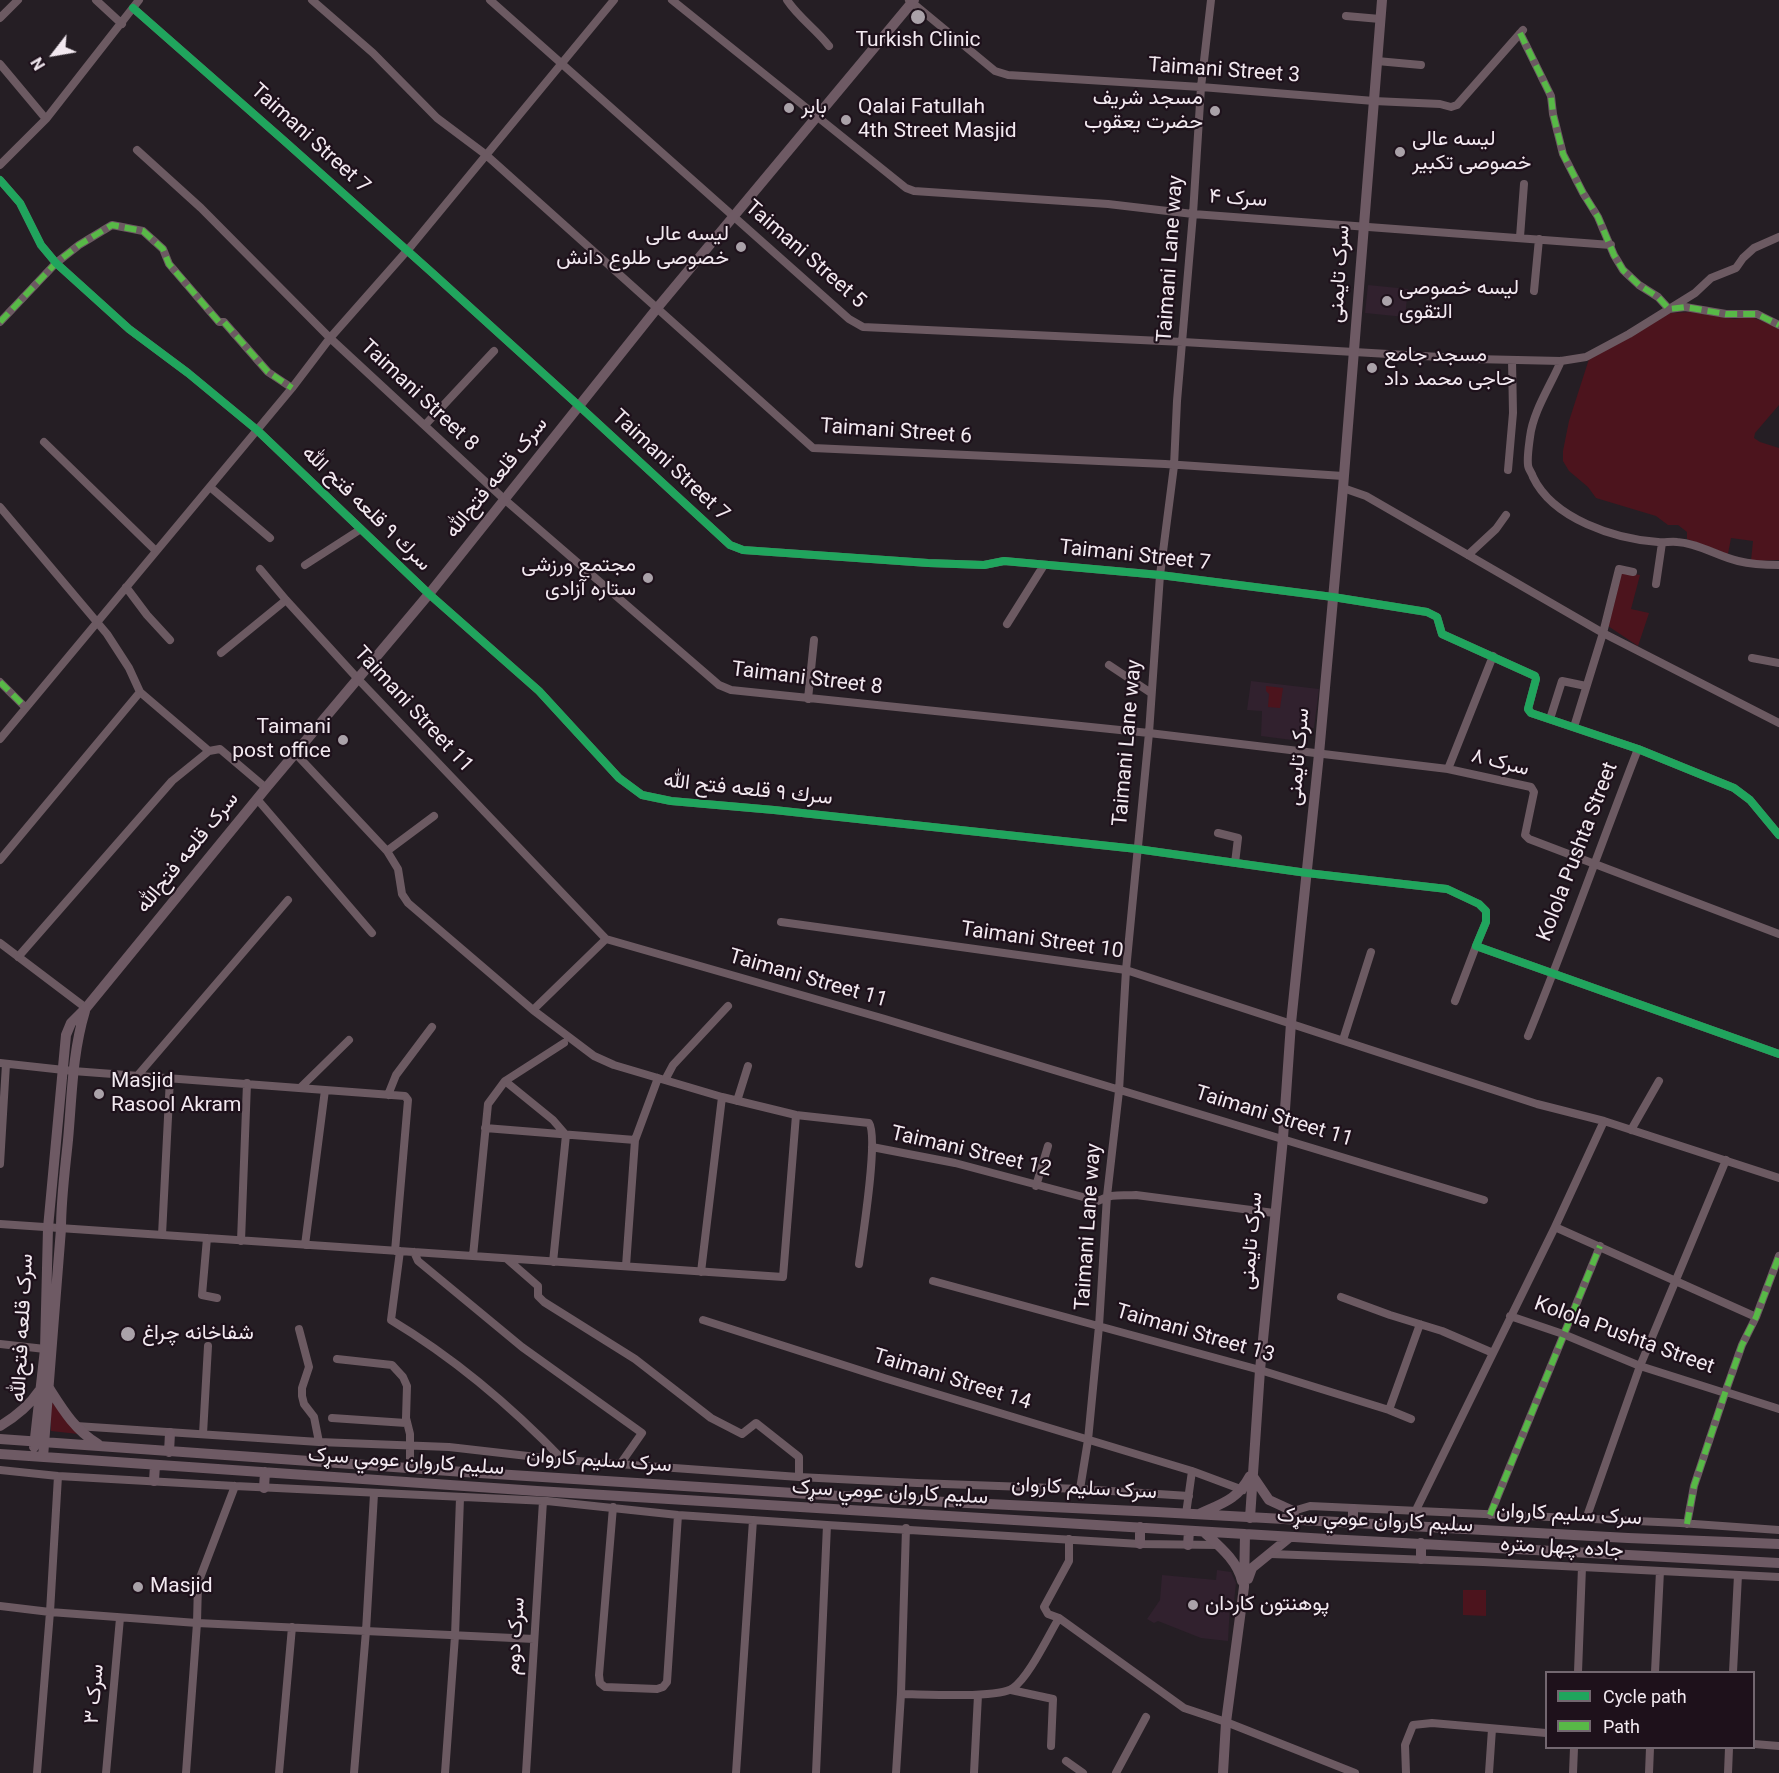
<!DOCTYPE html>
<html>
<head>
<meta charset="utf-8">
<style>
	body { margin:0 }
	#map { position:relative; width:1779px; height:1773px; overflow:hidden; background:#251e24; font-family:Roboto,sans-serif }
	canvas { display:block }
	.legend { position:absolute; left:1545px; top:1671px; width:210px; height:78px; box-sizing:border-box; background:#1e111b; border:2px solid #736770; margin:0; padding:8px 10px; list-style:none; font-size:18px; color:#f2e9f0 }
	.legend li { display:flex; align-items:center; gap:12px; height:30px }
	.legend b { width:30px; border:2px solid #736770 }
	.north { position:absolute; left:24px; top:24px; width:60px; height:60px; -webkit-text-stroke:4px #1e111b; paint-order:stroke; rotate:239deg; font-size:16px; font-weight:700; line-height:24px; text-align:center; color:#f2e9f0 }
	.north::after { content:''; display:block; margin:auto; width:21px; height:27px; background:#f2e9f0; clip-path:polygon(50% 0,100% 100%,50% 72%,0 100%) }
</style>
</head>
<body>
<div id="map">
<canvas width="1779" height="1773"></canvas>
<ul class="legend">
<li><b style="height:8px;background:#20a55d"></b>Cycle path</li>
<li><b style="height:8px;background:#58b947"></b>Path</li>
</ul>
<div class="north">N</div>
</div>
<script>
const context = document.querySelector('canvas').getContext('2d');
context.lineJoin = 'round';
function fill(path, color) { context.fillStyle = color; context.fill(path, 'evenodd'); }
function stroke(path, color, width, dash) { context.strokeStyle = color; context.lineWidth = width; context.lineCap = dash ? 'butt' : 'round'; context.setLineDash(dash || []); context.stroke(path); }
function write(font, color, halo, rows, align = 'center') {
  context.font = font + ' Roboto,Vazirmatn,sans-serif'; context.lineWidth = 4.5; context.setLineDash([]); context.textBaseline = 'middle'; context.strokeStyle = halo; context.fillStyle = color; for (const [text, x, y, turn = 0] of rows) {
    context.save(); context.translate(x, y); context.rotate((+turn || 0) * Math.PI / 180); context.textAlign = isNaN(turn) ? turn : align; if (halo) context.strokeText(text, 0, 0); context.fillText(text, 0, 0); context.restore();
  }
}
const built = new Path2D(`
	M1368,285l40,4 -3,28 -40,-4z
	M1251,681l68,8 -5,39h-4l-1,7h-15l-2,5 -31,-4 1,-25 -15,-1z
	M1217,1570l14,2 5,11 -2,19 -4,2 -2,37 -27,-3 -43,-17 -4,2 -7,-4 13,-19 2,-25 54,5z`);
const green = new Path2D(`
	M1691,312l44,7 14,-3 30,12v77l-24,28 -1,5 6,4 19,6v112l-28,1 2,-20 -22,-3 -3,16 -41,-15v-7l-9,-7h-10l-12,-9 -60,-18 -8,-11 -19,-16 -6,-10v-10l6,-30 20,-62 81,-46z
	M1621,572l19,3 -9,34 18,4 -11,33 -30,-20z
	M1266,686l17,2 -3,20 -12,-1 1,-13 -3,-3z
	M51,1401l27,33 -27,-3z
	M1463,1590h23v26l-23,-1z`);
const minor = new Path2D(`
	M96,0l26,24
	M312,0l61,53 64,65 48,36 328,294 352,16 178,12
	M490,0l359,319 14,8 320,15 291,17 87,2 25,-4 43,-23 66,-41 16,-15 25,-10 7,-10 11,-10 25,-11
	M672,0l234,188 8,3 194,13 85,10 418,31
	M787,0c12,18 29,29 42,46
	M909,0l86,71 13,4 193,12 173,14 66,3 11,3 6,-2 66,-75
	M133,8c202,176 401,355 597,537l13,5 185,13 56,2 20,-4 156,14 173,22 94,15 10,5 5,17 93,42 1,3 -8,30 3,4 107,36 96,39 16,12 29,35
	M1346,16l34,3
	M0,18l18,-18
	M1520,33l31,63 2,18 10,40 20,39 15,24 16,38 9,15 16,15 19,12 11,12 16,-2 41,7h31l22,11
	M1377,61l44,4
	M0,64l46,55
	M137,150l64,58 129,130 174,161 215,186 12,5 418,43 299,36 83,18 3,5 -9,43 4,4 250,95
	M0,165l46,-46 93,-119
	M0,180l20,23 21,42 15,18 73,66 59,44 69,57 172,164 110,97 80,87 23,17 29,6 103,9 363,39 170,24 140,16 32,15 7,7v11l-10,24 303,108
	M1520,237l4,-53
	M1534,291l5,-52
	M0,322l56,-59 23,-18 33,-20 31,6 20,18 6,15 50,58h5l44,50 24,16
	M1561,361c-10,24 -28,50 -31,76 -1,8 -3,20 -2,28 0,4 4,8 5,12 20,42 82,62 125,65 6,1 13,-1 19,0 21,1 40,14 61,19 12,3 28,4 41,4
	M425,425l69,-74
	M44,442l112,109
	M1508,470l5,-57 -1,-53
	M210,487l60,51
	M1343,488l23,8 237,137 176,90
	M0,507l107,127 22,34 11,24 69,59
	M1468,555l28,-26 10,-14
	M305,565l56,-36
	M260,569l26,31 72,79 248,260 279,80 599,181
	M1656,584l6,-41
	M126,587l21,28 23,25
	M1007,624l37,-59
	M221,653l65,-53
	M1752,658l27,5
	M1109,665l42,28
	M0,682l25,25
	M808,699l6,-59
	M1550,719l12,-38 24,5
	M1574,727l29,-94 16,-64 14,3
	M0,739l292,-351 38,-50 82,-93 202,-245
	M296,754l91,97 11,18 4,25 6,9 125,107 61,46 20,9 108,32 74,18 73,8c10,14 -7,118 -10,141
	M1448,769l45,-113
	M257,799l115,134
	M1218,833l20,5 -3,25
	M387,851l47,-35
	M0,860l140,-168
	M781,922l345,48 411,134 67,17 175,57
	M0,943l86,65
	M18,957l154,-176 37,-30 11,-2 46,39
	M1455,1001l21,-55
	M533,1010l73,-71
	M1528,1036c39,-95 73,-192 110,-287
	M1343,1040l28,-88
	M0,1063l73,8 332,25 3,4 -13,151
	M138,1075l150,-175
	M665,1080l8,-15 55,-59
	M505,1081l48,39 13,15 -13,127
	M301,1087l48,-47
	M388,1095l8,-20 36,-48
	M737,1101l11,-35
	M485,1128l150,12
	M1631,1130l28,-49
	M872,1147l83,16 143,38c15,-8 22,-5 38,-6l138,18
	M0,1164l6,-100
	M1036,1186l12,-40
	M0,1224l783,53 13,-162
	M1555,1227l201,90
	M162,1235l8,-157
	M207,1238l-5,57 15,3
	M241,1241l6,-158
	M305,1245l20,-155
	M400,1251l-9,69c63,38 121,87 172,140
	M414,1252l4,9 104,86 120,86 -21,30
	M473,1256l15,-152 17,-23 59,-38
	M507,1259l31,27v10l6,6 91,57 76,59 31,16 14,-11 43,34v20
	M626,1266l9,-126 23,-62
	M701,1272l21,-175
	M933,1281l327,89 129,40 22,9
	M1341,1297l49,18 52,16 51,22
	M1510,1316l53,18 77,32 85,27
	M703,1320l181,58 308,93 51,19
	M299,1329l10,38 -7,21v8l2,8 10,13 5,25
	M0,1344l45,5
	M337,1359l55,6 11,12 4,9 -1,32 4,16v34
	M1726,1392l53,17
	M1389,1410l31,-86
	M332,1418l74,5
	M76,1426l243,16 130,5 114,13 236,17 118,6 163,6 109,7
	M203,1434l5,-88
	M0,1470l58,6 177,10 312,15 131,14 149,10 313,19 78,1
	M58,1476l-8,136 147,11 -11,150
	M235,1486l-37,97 -1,40 337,16
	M1080,1489l8,-49 11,-114 8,-130 12,-105 7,-121 23,-237 11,-158 14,-109 3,-65 16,-187 8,-127 10,-87
	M613,1507l-14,168 1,8 5,4 52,2 6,-2 4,-5 11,-167
	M1293,1511l17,-5 370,17 99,7
	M1415,1512l140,-285 49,-106
	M1186,1514l6,-43
	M1490,1515l110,-269
	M1586,1519l54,-153 86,-206
	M1687,1524l7,-38 31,-93 17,-48 14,-28 23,-61
	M1069,1539v22l-25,46 4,7 11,4 125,90 42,14 129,51
	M1271,1554l212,8 296,15
	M0,1606l50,6 -13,161
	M1578,1672l4,-105
	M1655,1672l5,-101
	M1733,1672l5,-97
	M1011,1690l42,9 -2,47
	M901,1694c21,0 97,5 112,-6 16,-11 35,-52 46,-70
	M1754,1744l25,2
	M1066,1761l17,12
	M106,1773l14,-155
	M279,1773l13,-146
	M354,1773l12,-142 8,-137
	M445,1773l10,-137 5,-138
	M526,1773l17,-272
	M736,1773l17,-253
	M816,1773l11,-248
	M896,1773l5,-79 5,-166
	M974,1773l4,-78
	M1116,1773l30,-56
	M1406,1773l-1,-28 8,-20 19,-2 114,10
	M1489,1773l3,-44
	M1573,1773l1,-25
	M1649,1773l1,-25
	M1728,1773l1,-25`);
const major = new Path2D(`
	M49,1388c14,22 26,42 49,56
	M0,1426c15,-9 29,-20 39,-35
	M0,1439l464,33 440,28 253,12 471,26 151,6
	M34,1447l11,-98 3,-121 18,-193 5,-12 15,-15 180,-220 163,-194 229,-287 256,-307
	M169,1452l1,-19
	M0,1454l537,37 790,48 452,24
	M43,1457l18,-228c0,-30 4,-59 7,-89 4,-43 4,-86 17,-129
	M1252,1475l17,25 24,11 2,9
	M154,1481l1,-16
	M264,1488l1,-16
	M1353,1509v15
	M1199,1514c24,-11 38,-14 51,-38
	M1250,1518l10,-148 23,-232 8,-115 28,-269 24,-266 39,-488
	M1204,1532c15,14 33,28 38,49
	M1421,1543v16
	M1140,1544v-17
	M1188,1545l1,-14
	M1248,1579l4,-11 38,-31
	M1223,1773l3,-51 18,-135 1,-53`);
const quiet = new Path2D(`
	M1520,33l31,63 2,18 10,40 20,39 15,24 16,38 9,15 16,15 19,12 11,12 16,-2 41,7h31l22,11
	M0,322l56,-59 23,-18 33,-20 31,6 20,18 6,15 50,58h5l44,50 24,16
	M0,682l25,25
	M1490,1515l110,-269
	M1687,1524l7,-38 31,-93 17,-48 14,-28 23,-61`);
const cycleway = new Path2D(`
	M133,8c202,176 401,355 597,537l13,5 185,13 56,2 20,-4 156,14 173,22 94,15 10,5 5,17 93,42 1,3 -8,30 3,4 107,36 96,39 16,12 29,35
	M0,180l20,23 21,42 15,18 73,66 59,44 69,57 172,164 110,97 80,87 23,17 29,6 103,9 363,39 170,24 140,16 32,15 7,7v11l-10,24 303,108`);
const markers = [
	[918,17,8,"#aaa2a9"],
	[789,108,6,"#aaa2a9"],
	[1215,111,6,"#aaa2a9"],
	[846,120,6,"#aaa2a9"],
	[1400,152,6,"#aaa2a9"],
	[741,247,6,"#aaa2a9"],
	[1387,301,6,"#aaa2a9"],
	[1372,368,6,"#aaa2a9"],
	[648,578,6,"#aaa2a9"],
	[343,740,6,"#aaa2a9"],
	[99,1094,6,"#aaa2a9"],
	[128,1334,8,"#aaa2a9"],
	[138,1587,6,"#aaa2a9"],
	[1193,1605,6,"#aaa2a9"]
];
const poiNames = [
	["Turkish Clinic",918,41,"center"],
	["مسجد شریف",1203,99,"right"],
	["حضرت یعقوب",1203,123,"right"],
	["بابر",801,108],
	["Qalai Fatullah",858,108],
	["4th Street Masjid",858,132],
	["لیسه عالی",1412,140],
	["خصوصی تکبیر",1412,164],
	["لیسه عالی",729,235,"right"],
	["خصوصی طلوع دانش",729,259,"right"],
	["لیسه خصوصی",1399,289],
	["التقوی",1399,313],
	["مسجد جامع",1384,356],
	["حاجی محمد داد",1384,380],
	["مجتمع ورزشی",636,566,"right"],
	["ستاره آزادی",636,590,"right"],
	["Taimani",331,728,"right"],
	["post office",331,752,"right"],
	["Masjid",111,1082],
	["Rasool Akram",111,1106],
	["شفاخانه چراغ",142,1334],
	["Masjid",150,1587],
	["پوهنتون کاردان",1205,1605]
];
const streetNames = [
	["Taimani Street 3",1224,71,4],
	["Taimani Street 7",310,139,42],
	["سرک ۴",1238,199,4],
	["Taimani Street 5",805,255,41],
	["Taimani Lane way",1171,259,-86],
	["سرک تایمنی",1340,274,-86],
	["Taimani Street 8",419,396,43],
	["Taimani Street 6",896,432,4],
	["Taimani Street 7",670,466,43],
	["سرک قلعه فتح‌الله",497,478,-51],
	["سرك ٩ قلعه فتح الله",366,509,44],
	["Taimani Street 7",1135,556,6],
	["Taimani Street 8",807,679,7],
	["Taimani Street 11",413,710,47],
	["Taimani Lane way",1128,743,-85],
	["سرک تایمنی",1299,757,-85],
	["سرک ۸",1500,763,14],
	["سرك ٩ قلعه فتح الله",748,790,6],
	["Kolola Pushta Street",1578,852,-69],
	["سرک قلعه فتح‌الله",188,853,-51],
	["Taimani Street 10",1042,941,8],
	["Taimani Street 11",808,979,16],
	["Taimani Street 11",1274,1117,17],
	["Taimani Street 12",971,1152,13],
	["Taimani Lane way",1089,1227,-86],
	["سرک تایمنی",1252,1241,-85],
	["سرک قلعه فتح‌الله",23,1328,-87],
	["Taimani Street 13",1195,1334,16],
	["Kolola Pushta Street",1624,1336,20],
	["Taimani Street 14",952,1380,17],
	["سرک سلیم کاروان",599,1461,4],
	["سلیم کاروان عومي سړک",406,1462,4],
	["سرک سلیم کاروان",1084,1489,3],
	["سلیم کاروان عومي سړک",890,1493,3],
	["سرک سلیم کاروان",1569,1515,3],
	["سلیم کاروان عومي سړک",1375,1521,3],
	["جاده چهل متره",1562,1548,3],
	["سرک دوم",516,1636,-86],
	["سرک ۳",95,1694,-85]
];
fill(built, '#31212e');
fill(green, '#4c141d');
stroke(minor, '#6c5a62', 8);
stroke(major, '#6e5a64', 10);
stroke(quiet, '#58b947', 6, [12, 6]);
stroke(cycleway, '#20a55d', 8);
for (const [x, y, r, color] of markers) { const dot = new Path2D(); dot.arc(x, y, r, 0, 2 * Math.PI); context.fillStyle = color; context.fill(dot); stroke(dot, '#1e111b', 2); }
write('21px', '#f2e9f0', '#1e111b', poiNames, 'left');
write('21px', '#f2e9f0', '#1e111b', streetNames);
</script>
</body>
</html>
